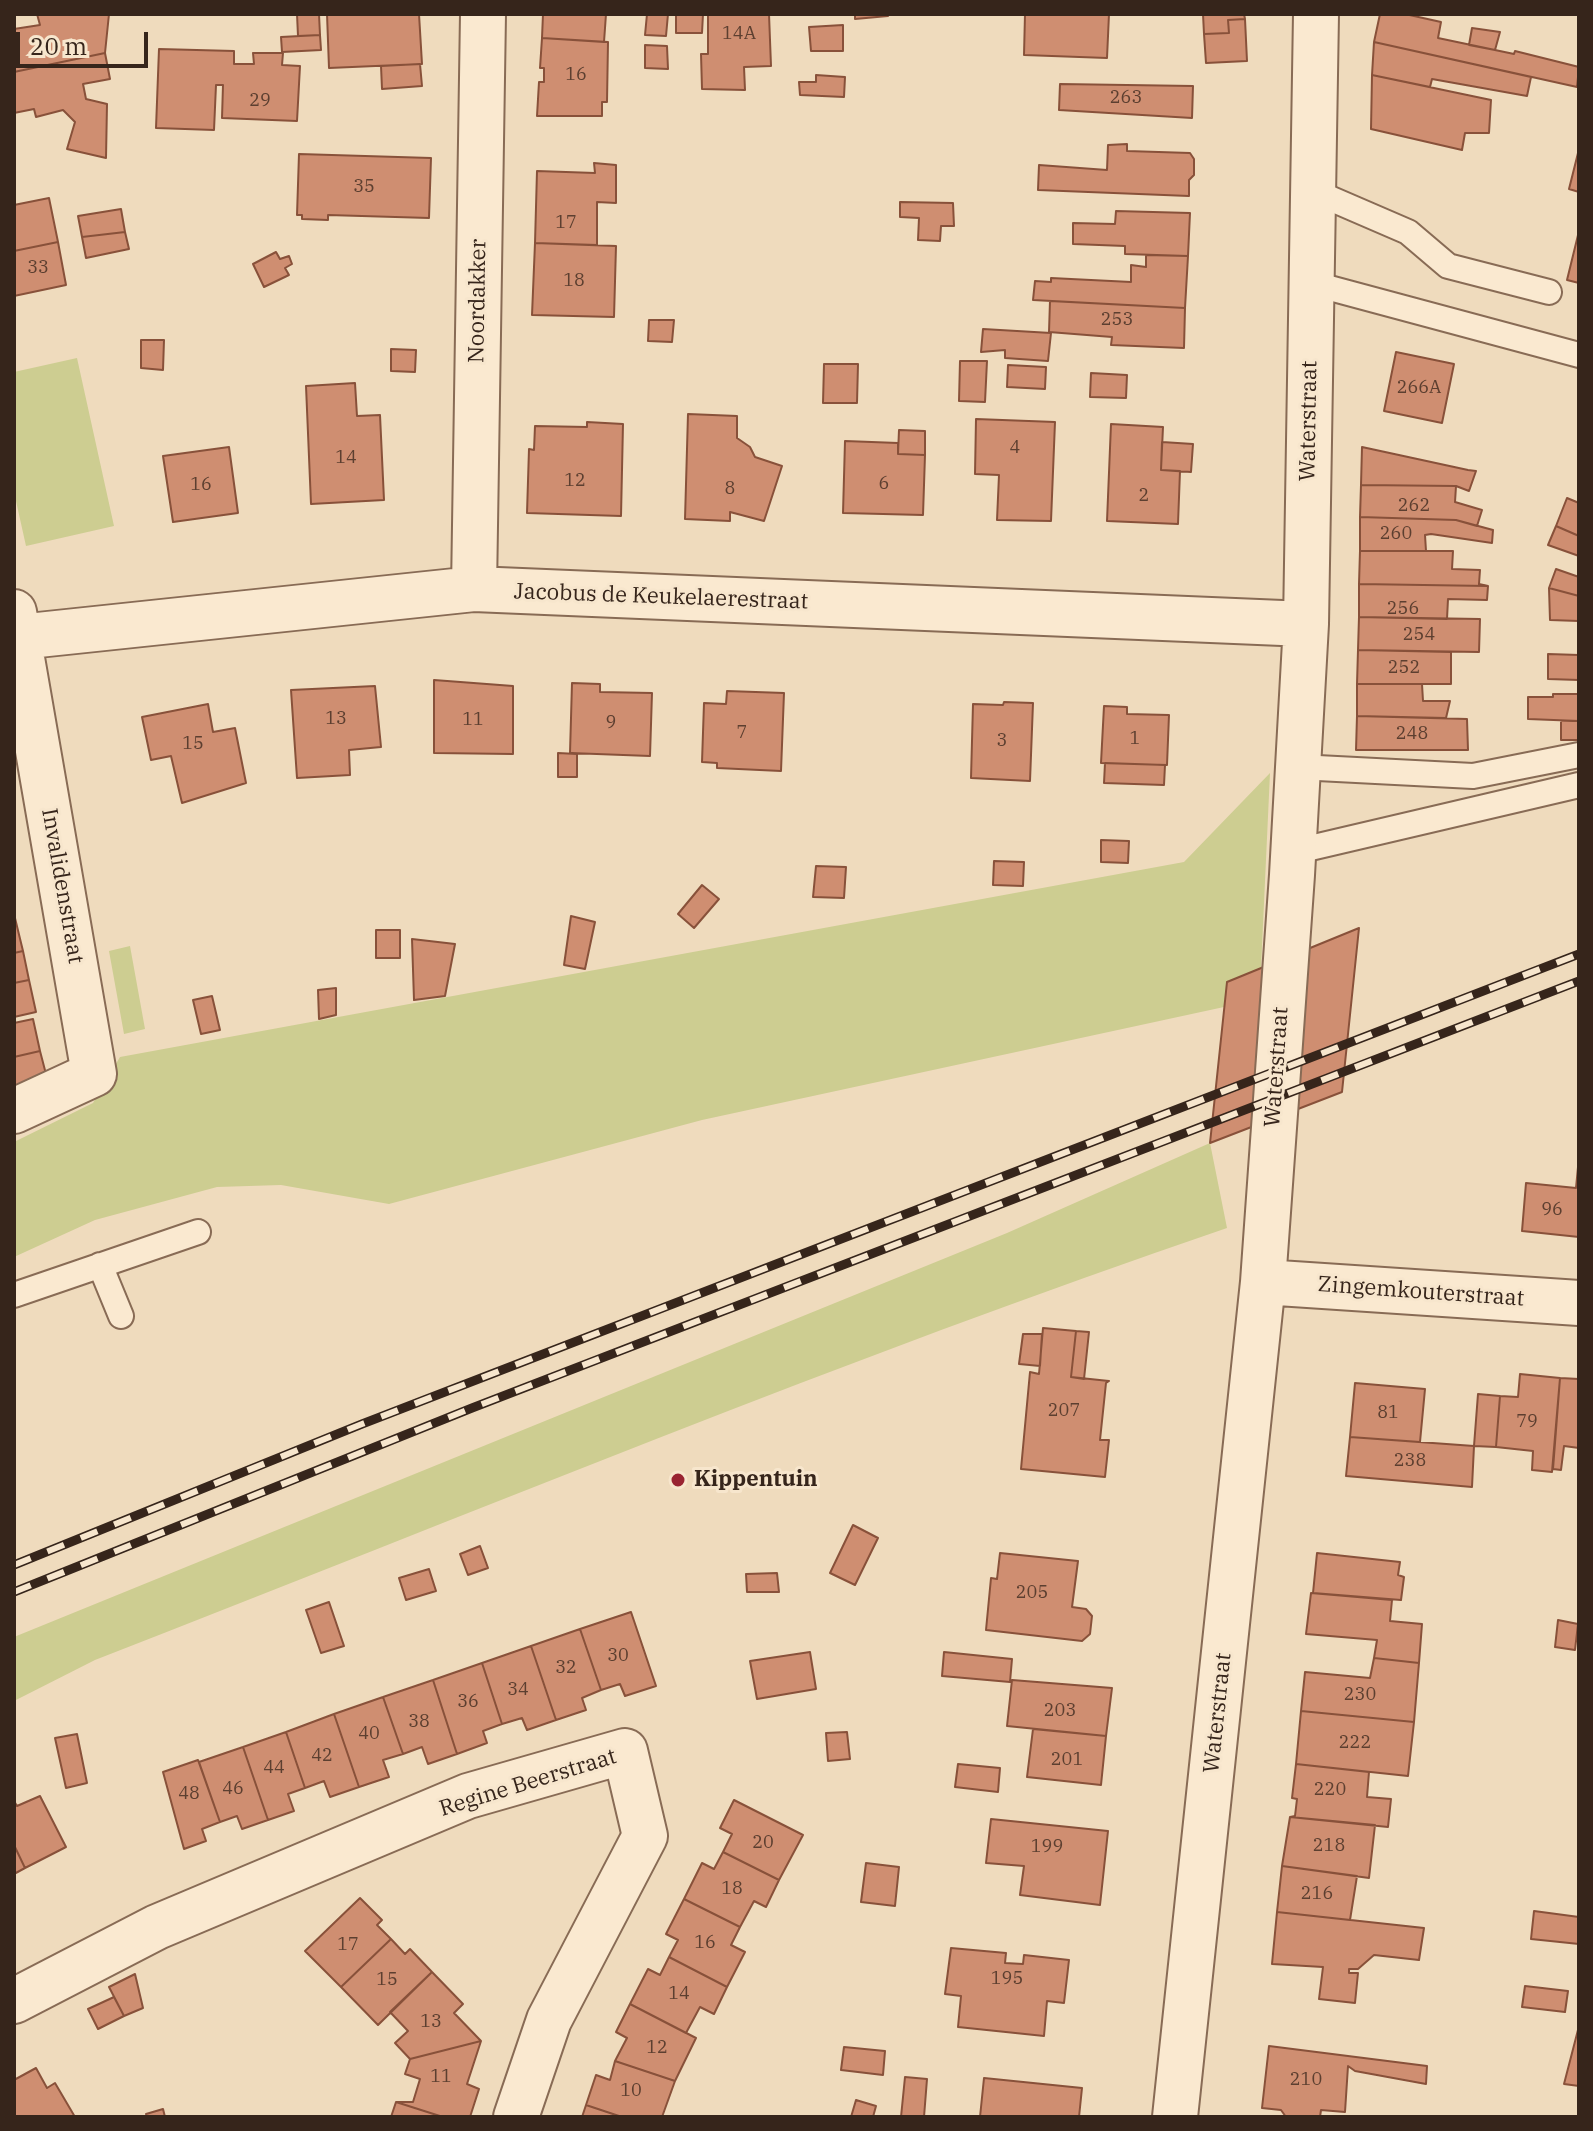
<!DOCTYPE html>
<html>
<head>
<meta charset="utf-8">
<style>
	body { margin:0 }
	#map { position:relative; width:1593px; height:2131px; overflow:hidden; background:#efdbbd; font-family:"IBM Plex Serif",serif }
	canvas { display:block }
	.frame { position:absolute; inset:0; border:16px solid #36251b; pointer-events:none }
	.scale { position:absolute; left:16px; top:32px; width:132px; height:36px; box-sizing:border-box; border:4px solid #36251b; border-top:0; padding-left:10px; font-size:24px; line-height:28px; white-space:nowrap; color:#36251b; -webkit-text-stroke:6px #f7e6cd; paint-order:stroke }
</style>
</head>
<body>
<div id="map">
<canvas width="1593" height="2131"></canvas>
<div class="frame"></div>
<div class="scale">20 m</div>
</div>
<script>
const context = document.querySelector('canvas').getContext('2d');
context.lineJoin = 'round';
function fill(path, color) { context.fillStyle = color; context.fill(path, 'evenodd'); }
function stroke(path, color, width, dash) { context.strokeStyle = color; context.lineWidth = width; context.lineCap = dash ? 'butt' : 'round'; context.setLineDash(dash || []); context.stroke(path); }
function write(font, color, halo, rows, align = 'center') {
  context.font = font + ' "IBM Plex Serif",serif'; context.lineWidth = 6; context.setLineDash([]); context.textBaseline = 'middle'; context.strokeStyle = halo; context.fillStyle = color; for (const [text, x, y, turn = 0] of rows) {
    context.save(); context.translate(x, y); context.rotate((+turn || 0) * Math.PI / 180); context.textAlign = isNaN(turn) ? turn : align; if (halo) context.strokeText(text, 0, 0); context.fillText(text, 0, 0); context.restore();
  }
}
const green = new Path2D(`
	M77,358l37,168 -88,20 -12,-54v-120z
	M1270,773l-9,195 -34,14 -3,25 -522,113 -313,84 -108,-19 -64,2 -122,33 -81,37v-115l79,-39 27,-46 1064,-195z
	M130,946l15,83 -21,5 -15,-83z
	M1210,1143l17,85c-382,130 -756,286 -1132,432l-81,41v-64l993,-404z`);
const building = new Path2D(`
	M37,14h72l-4,39 -91,19v-43l26,-4z
	M297,14h22l1,21 -22,1z
	M327,14h92l3,50 -93,4z
	M543,14h63l-2,28 -62,-4z
	M647,14h21l-2,22 -21,-1z
	M676,14h27l-1,19h-26z
	M708,14h61l2,52 -27,1 1,23 -43,-1 -1,-35h7z
	M855,14h33v2l-33,3z
	M1025,14h84l-2,44 -83,-3z
	M1203,14h41l1,5 -17,1 1,13 -25,1z
	M1380,14h25l36,8 -3,16 76,16 1,-3 64,16 -2,20 -203,-45z
	M1245,19l2,42 -41,2 -2,-29 25,-1 -1,-13z
	M843,25v26h-32l-2,-24z
	M1472,28l28,4 -5,18 -26,-5z
	M320,35l1,15 -39,2 -1,-15z
	M542,38l66,4 -1,60h-5v14h-65l2,-34h5v-14h-4z
	M1374,42l157,35 -4,19 -95,-17 -2,8 -58,-12z
	M645,45l22,1 1,23 -23,-1z
	M159,49l75,2v13h20l-1,-11h30l-1,12 18,1 -3,55 -75,-3 1,-33h-7l-2,45 -58,-2z
	M105,53l5,26 -27,5 3,15 21,5 -1,54 -39,-9 8,-27 -12,-12 -27,7 -2,-8 -20,4v-41z
	M420,64l2,22 -40,3 -1,-23z
	M816,75l29,2 -1,20 -44,-2 -1,-13h17z
	M1372,75l119,25 -2,33h-24l-3,17 -91,-21z
	M1060,84l133,2 -1,32 -133,-8z
	M1127,144v7l63,2 4,6v16l-5,5v16l-151,-6 1,-25 68,5 1,-25z
	M1579,149v43l-10,-3z
	M299,154l132,4 -2,60 -101,-3v5l-26,-1v-4h-5z
	M594,163l22,2v38l-19,-1v43l-62,-2 2,-72 58,2z
	M49,198l9,44 -44,9v-46z
	M900,202l53,1 1,23h-13l-1,15 -22,-1 1,-22 -19,-1z
	M121,209l4,23 -43,5 -4,-21z
	M1116,211l74,2 -2,43 -63,-2v-8l-52,-2v-21l42,1z
	M1579,231v52l-12,-3z
	M125,232l4,17 -43,9 -4,-21z
	M58,242l8,43 -52,11v-45z
	M535,243l81,3 -2,71 -82,-2z
	M276,252l4,7 9,-3 3,8 -7,4 4,7 -25,12 -11,-23z
	M1146,255l42,1 -3,52 -152,-8 2,-19 16,1v-4l80,4v-17l15,2z
	M1050,301l135,7 -1,40 -73,-3 1,-8 -63,-5z
	M649,320h25l-2,22 -24,-1z
	M983,329l68,4 -3,28 -43,-3v-8l-24,2z
	M141,340h23l-1,30 -22,-2z
	M391,349l25,1 -1,22 -24,-1z
	M1396,352l58,12 -12,59 -58,-12z
	M960,361h27l-2,41 -26,-1z
	M824,364h34l-1,39h-34z
	M1008,365l38,2 -1,22 -38,-2z
	M1091,373l36,2 -1,23 -36,-1z
	M355,383l2,33 23,-1 4,85 -73,4 -5,-118z
	M688,414l49,2v22l13,9 5,10 27,9 -18,55 -34,-9v9l-45,-2z
	M976,419l79,3 -4,99 -54,-1 2,-45 -24,-1z
	M587,422l36,2 -2,92 -94,-3 2,-64 5,1 1,-24 52,1z
	M1111,424l52,3 -2,43 19,1 -2,53 -71,-3z
	M899,430l26,1v24l-27,-1z
	M845,441l53,2v11l27,1 -2,60 -80,-2z
	M1162,442l31,2 -2,28 -30,-2z
	M229,447l9,66 -65,9 -10,-66z
	M1362,447l106,23 8,1 -7,20 -13,-5 -95,-1z
	M1361,485l95,1 -1,16 27,8 -5,16 -21,-6 -96,-3z
	M1567,498l12,5v33l-23,-10z
	M1360,517l96,3 37,10 -1,13 -61,-9 -6,1 1,16h-66z
	M1556,526l23,10v20l-31,-11z
	M1360,551h93l-1,18 28,1 -1,14 9,2 -129,-2z
	M1556,569l23,8v19l-30,-8z
	M1359,584l129,2 -1,14 -39,-1 -1,20 -88,-2z
	M1549,588l30,8v25l-29,-1z
	M1359,617l121,2 -1,33 -121,-2z
	M1358,650l93,2v32h-94z
	M1548,654l31,1v25l-31,-1z
	M434,680l79,6v68l-79,-1z
	M572,683l28,1v8l52,1 -2,63 -80,-3z
	M1357,684h65l1,17h27l-4,17 -89,-2z
	M375,686l6,61 -32,3 1,25 -53,3 -6,-88z
	M727,691l57,2 -3,78 -64,-3v-5l-15,-1 2,-59 22,1z
	M1553,694h26v27l-51,-2v-22h25z
	M1004,702l29,1 -3,78 -59,-3 2,-74 30,1z
	M208,704l5,28 22,-4 11,55 -64,20 -11,-47 -20,4 -9,-43z
	M1104,706l23,1v7l42,1 -2,50 -66,-2z
	M1357,716l110,3 1,31h-112z
	M1561,721h18v19h-18z
	M558,753l19,1v23h-19z
	M1105,763l60,2 -1,20 -60,-2z
	M1101,840l28,1 -1,22 -27,-1z
	M994,861l30,1 -1,24 -30,-1z
	M816,866l30,1 -2,31 -31,-1z
	M702,885l17,14 -25,29 -16,-14z
	M14,914l9,37 -9,2z
	M571,916l24,6 -10,47 -21,-4z
	M1359,928l-17,164 -132,51 17,-161z
	M376,930h24v28h-24z
	M412,939l43,5 -10,52 -31,4z
	M23,951l6,29 -15,3v-30z
	M29,980l7,32 -22,5v-34z
	M336,988v27l-17,4 -1,-29z
	M212,996l8,34 -19,4 -8,-34z
	M33,1019l7,32 -26,6v-34z
	M40,1051l7,27 -33,12v-33z
	M1578,1167l1,70 -57,-6 4,-48 50,5z
	M1043,1328l33,3 -5,46 38,4 -3,2 -6,57h9l-4,37 -84,-8 9,-97 9,2z
	M1076,1331l13,1 -5,47 -13,-2z
	M1023,1334h19l-2,32 -21,-2z
	M1520,1374l40,4 -8,94 -20,-2 1,-19 -37,-4 4,-51 18,1z
	M1560,1378l19,1v69l-15,-2 -3,24 -8,-1z
	M1355,1383l70,6 -5,53 -70,-5z
	M1478,1394l22,2 -4,51 -22,-1z
	M1350,1437l124,9 -2,41 -126,-11z
	M853,1525l25,13 -23,47 -25,-12z
	M480,1546l8,22 -20,7 -8,-21z
	M1000,1553l78,8 -6,46 14,2 6,7 -2,18 -8,7 -96,-11 5,-52 6,1z
	M1317,1553l83,9 -2,13 6,2 -3,23 -88,-7z
	M429,1569l7,22 -30,9 -7,-22z
	M777,1573l2,19h-32l-1,-18z
	M1311,1593l81,7 -2,21 32,3 -3,39 -45,-5 3,-18 -71,-6z
	M329,1602l15,44 -23,7 -15,-43z
	M631,1612l25,74 -31,10 -5,-12 -19,6 -21,-61z
	M1558,1620l20,4 -3,26 -20,-3z
	M580,1629l21,61 -19,8 4,12 -30,10 -25,-74z
	M531,1646l25,74 -29,10 -5,-12 -20,6 -20,-61z
	M810,1652l6,37 -59,10 -7,-38z
	M944,1652l68,7 -2,23 -68,-6z
	M1374,1658l45,5 -5,59 -113,-11 4,-39 65,6z
	M482,1663l20,61 -19,7 4,12 -30,11 -24,-74z
	M433,1680l24,74 -29,10 -6,-17 -19,7 -20,-57z
	M1012,1680l100,8 -6,48 -99,-10z
	M383,1697l20,57 -20,6 6,17 -30,10 -25,-73z
	M1301,1711l113,11 -6,54 -112,-12z
	M334,1714l25,73 -29,10 -6,-16 -19,7 -19,-56z
	M1033,1729l73,7 -5,49 -74,-8z
	M286,1732l19,56 -17,6 6,17 -26,9 -25,-73z
	M847,1732l3,27 -22,2 -2,-28z
	M77,1734l10,49 -21,5 -11,-50z
	M243,1747l25,73 -26,9 -5,-13 -17,6 -21,-60z
	M198,1760l22,62 -18,7 4,12 -22,8 -21,-77z
	M958,1764l42,4 -2,24 -43,-5z
	M1296,1764l73,8 -2,25 24,2 -3,28 -98,-10 5,-1 2,-17 -5,-1z
	M40,1796l26,51 -41,21 -11,-23v-44l3,5z
	M734,1800l69,35 -24,45 -56,-28 9,-18 -12,-6z
	M1290,1817l85,8 -6,53 -87,-12z
	M991,1819l117,12 -8,74 -80,-10 4,-29 -38,-3z
	M14,1845l11,23 -11,6z
	M723,1852l56,28 -13,27 -12,-6 -14,26 -56,-28 18,-36 12,6z
	M866,1863l33,4 -4,39 -34,-4z
	M1282,1866l75,10 -7,44 -73,-8z
	M360,1898l22,22 -5,5 14,14 -50,48 -36,-36z
	M684,1899l56,28 -9,18 14,7 -18,35 -58,-30 9,-17 -12,-6z
	M1534,1911l45,6v27l-48,-5z
	M1277,1912l147,16 -5,32 -45,-5 -16,14h-9v4h9l-3,30 -36,-4 4,-32 -51,-3z
	M391,1939l14,15 5,-5 22,23 -54,53 -37,-38z
	M951,1948l55,5 -1,10 18,1 1,-9 45,5 -5,43 -17,-2 -3,35 -86,-9 3,-31 -16,-2z
	M669,1957l58,30 -13,27 -14,-7 -14,26 -56,-29 18,-35 12,6z
	M432,1972l31,32 -9,9 27,28 -71,18 -15,-16 13,-12 -18,-19z
	M135,1974l8,34 -19,8 -15,-29z
	M1525,1986l43,5 -3,21 -43,-5z
	M114,1997l10,19 -26,13 -10,-20z
	M630,2004l66,34 -21,43 -60,-20 12,-23 -11,-6z
	M1579,2026v60l-15,-2z
	M481,2041l-14,43 12,5 -9,28h-27l-47,-15h17l7,-23 -15,-5 5,-15z
	M1269,2046l158,20 -1,18 -71,-13 -7,-5 -3,46 -24,-2 -1,7h-34l-5,-7 -19,-2z
	M844,2047l41,4 -2,24 -42,-5z
	M615,2061l60,20 -13,36h-40l-36,-12 10,-30 14,5z
	M36,2068l11,20 8,-5 20,34h-61v-37z
	M905,2077l22,2 -3,38h-23z
	M984,2078l98,10 -3,29h-99z
	M856,2100l20,6 -3,11h-22z
	M396,2102l47,15h-52z
	M586,2105l36,12h-40z
	M163,2109l2,8h-18l-1,-3z`);
const service = new Path2D(`
	M1313,191l95,41 40,34 101,26
	M1311,283l268,72
	M1298,767l175,9 106,-21
	M1293,852l286,-67
	M100,1265l21,51
	M14,1295l184,-63`);
const minor = new Path2D(`
	M474,589l9,-575
	M14,612l80,462 -80,37
	M19,637l455,-48 832,35
	M1263,1282l316,21
	M14,2001l143,-74 311,-131 157,-45 20,85 -96,184 -33,97
	M1175,2117l88,-835 29,-407 14,-251 10,-610`);
const rail = new Path2D(`
	M14,1565l348,-141 1217,-470
	M14,1592l458,-184 1107,-427`);
const markers = [
	[678,1480,8,"#992331"]
];
const numberNames = [
	["14A",739,34],
	["16",576,75],
	["263",1126,98],
	["29",260,101],
	["35",364,187],
	["17",566,223],
	["33",38,268],
	["18",574,281],
	["253",1117,320],
	["266A",1419,388],
	["4",1015,448],
	["14",346,458],
	["12",575,481],
	["6",884,484],
	["16",201,485],
	["8",730,489],
	["2",1144,496],
	["262",1414,506],
	["260",1396,534],
	["256",1403,609],
	["254",1419,635],
	["252",1404,668],
	["13",336,719],
	["11",473,720],
	["9",611,723],
	["7",742,733],
	["248",1412,734],
	["1",1135,739],
	["3",1002,741],
	["15",193,744],
	["96",1552,1210],
	["207",1064,1411],
	["81",1388,1413],
	["79",1527,1422],
	["238",1410,1461],
	["205",1032,1593],
	["30",618,1656],
	["32",566,1668],
	["34",518,1690],
	["230",1360,1695],
	["36",468,1702],
	["203",1060,1711],
	["38",419,1722],
	["40",369,1734],
	["222",1355,1743],
	["42",322,1756],
	["201",1067,1760],
	["44",274,1768],
	["46",233,1789],
	["220",1330,1790],
	["48",189,1794],
	["20",763,1843],
	["218",1329,1846],
	["199",1047,1847],
	["18",732,1889],
	["216",1317,1894],
	["16",705,1943],
	["17",348,1945],
	["195",1007,1979],
	["15",387,1980],
	["14",679,1994],
	["13",431,2022],
	["12",657,2048],
	["11",441,2077],
	["210",1306,2080],
	["10",631,2091]
];
const streetNames = [
	["Noordakker",478,301,-89],
	["Waterstraat",1309,421,-89],
	["Jacobus de Keukelaerestraat",661,597,2],
	["Invalidenstraat",62,886,80],
	["Waterstraat",1277,1067,-86],
	["Zingemkouterstraat",1421,1292,4],
	["Waterstraat",1218,1713,-84],
	["Regine Beerstraat",528,1783,-17]
];
const poiNames = [
	["Kippentuin",694,1480]
];
fill(green, '#cdcd91');
fill(building, '#cf8e71');
stroke(building, '#88513a', 2);
stroke(service, '#886b55', 28);
stroke(minor, '#886b55', 48);
stroke(service, '#fae9d0', 24);
stroke(minor, '#fae9d0', 44);
stroke(rail, '#36251b', 9);
stroke(rail, '#f7e6cd', 6, [18]);
for (const [x, y, r, color] of markers) { const dot = new Path2D(); dot.arc(x, y, r, 0, 2 * Math.PI); context.fillStyle = color; context.fill(dot); stroke(dot, '#f7e6cd', 3); }
write('18px', '#5c3f30', null, numberNames);
write('22px', '#36251b', '#f7e6cd', streetNames);
write('bold 22px', '#36251b', '#f7e6cd', poiNames, 'left');
</script>
</body>
</html>
